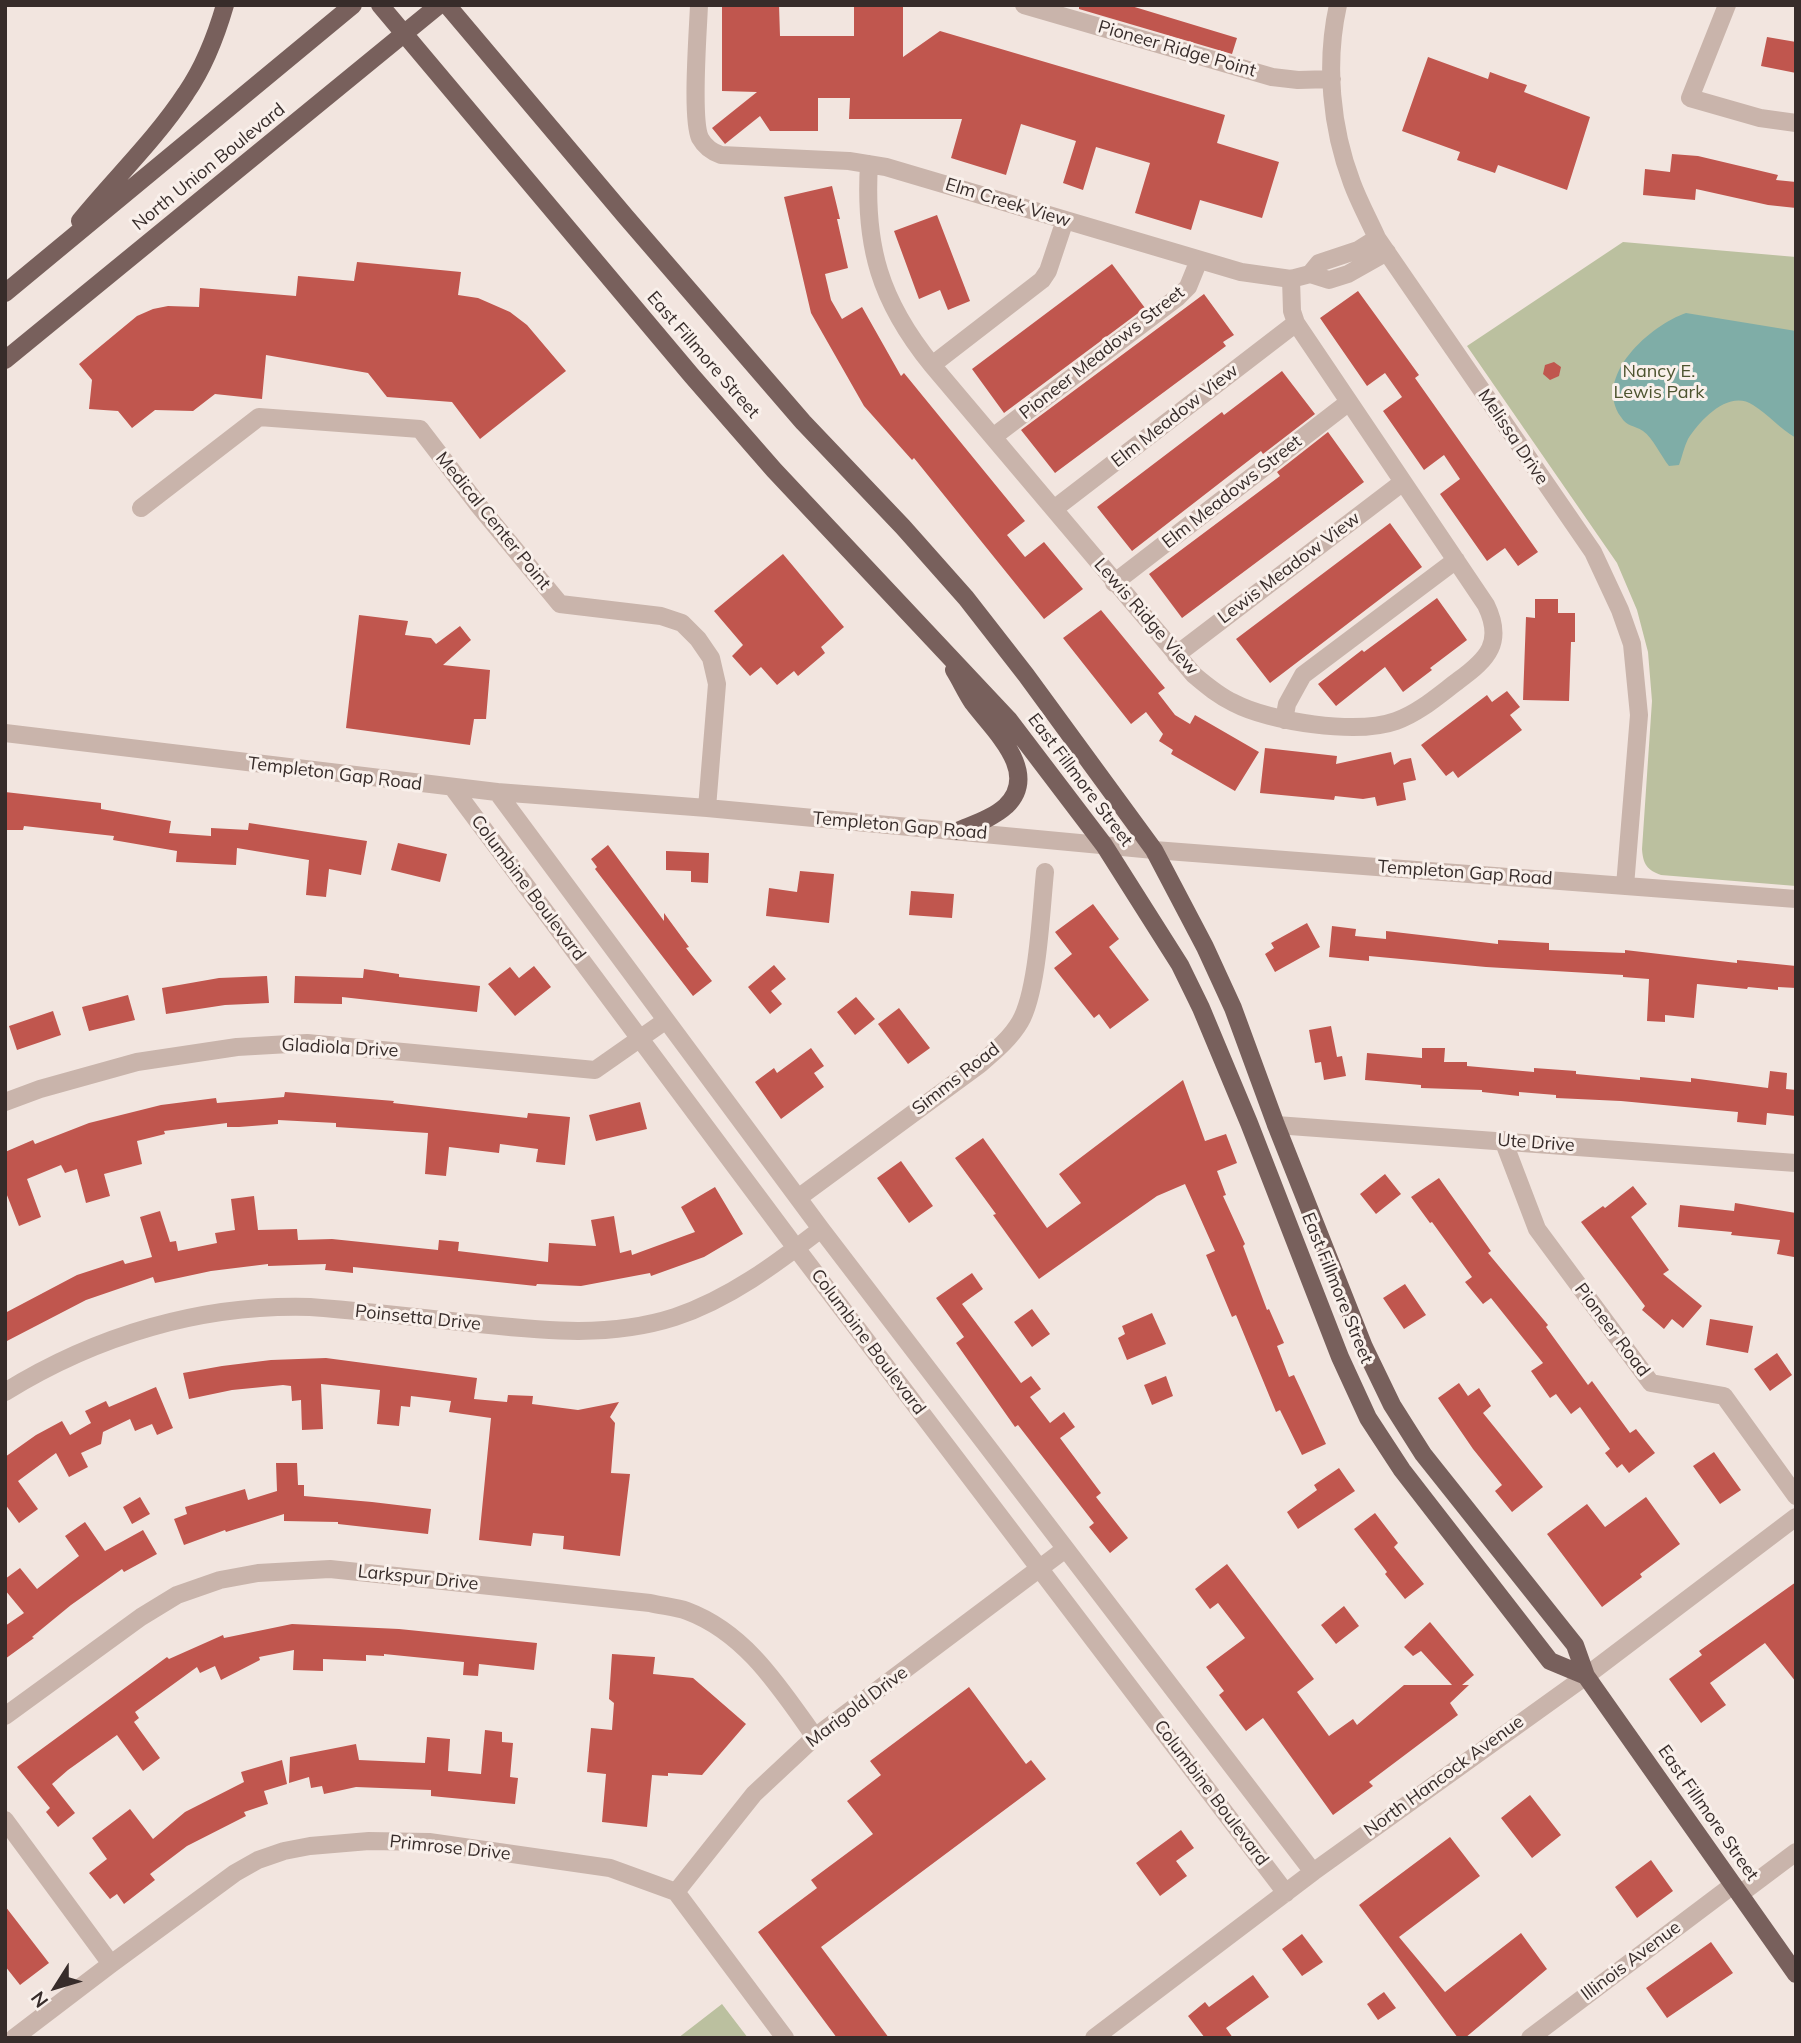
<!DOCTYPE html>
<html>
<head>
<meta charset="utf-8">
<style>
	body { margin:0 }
	#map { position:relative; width:1801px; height:2043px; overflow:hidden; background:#f2e5df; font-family:Mulish,sans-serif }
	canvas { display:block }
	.frame { position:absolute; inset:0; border:7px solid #372c2a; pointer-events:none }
	.north { position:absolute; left:21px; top:1952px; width:70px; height:70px; -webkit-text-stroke:5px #f9f0eb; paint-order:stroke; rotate:233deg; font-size:19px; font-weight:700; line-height:28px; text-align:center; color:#372c2a }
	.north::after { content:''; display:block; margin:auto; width:24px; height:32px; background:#372c2a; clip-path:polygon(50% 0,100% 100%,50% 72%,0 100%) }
</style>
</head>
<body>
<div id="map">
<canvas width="1801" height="2043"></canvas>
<div class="frame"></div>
<div class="north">N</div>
</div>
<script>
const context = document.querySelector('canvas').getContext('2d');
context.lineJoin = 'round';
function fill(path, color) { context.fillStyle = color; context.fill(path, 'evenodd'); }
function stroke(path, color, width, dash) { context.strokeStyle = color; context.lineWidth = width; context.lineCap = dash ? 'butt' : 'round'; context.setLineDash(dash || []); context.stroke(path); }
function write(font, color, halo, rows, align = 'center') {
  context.font = font + ' Mulish,sans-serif'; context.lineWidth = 6; context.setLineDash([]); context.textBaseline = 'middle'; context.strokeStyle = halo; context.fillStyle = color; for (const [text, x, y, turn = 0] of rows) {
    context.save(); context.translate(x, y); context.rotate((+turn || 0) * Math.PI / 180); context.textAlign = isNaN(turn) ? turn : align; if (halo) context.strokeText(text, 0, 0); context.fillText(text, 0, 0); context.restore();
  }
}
const green = new Path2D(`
	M1623,242l173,15v629l-135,-11c-14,-5 -18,-11 -19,-26l10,-148 -4,-49 -11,-42 -20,-47 -150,-217z
	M722,2004l26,34h-70z`);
const water = new Path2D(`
	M1686,313l110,18v107c-16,-9 -28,-24 -43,-33 -24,-16 -53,15 -65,34 -4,8 -6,18 -9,26l-10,1c-8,-10 -16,-28 -26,-35 -9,-6 -16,-4 -22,-14 -29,-41 30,-92 65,-104z`);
const building = new Path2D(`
	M722,5h57l1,31h74v-31h49v52l37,-26 285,84 -8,28 62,19 -17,56 -62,-18 -9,30 -56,-17 15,-50 -54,-16 -13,43 -20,-7 13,-42 -55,-17 -15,51 -55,-17 11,-39h-113l1,-21h-32v33h-48l-10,-15 -35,28 -13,-16 45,-36 -35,-1z
	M1079,5h49l109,33 -5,16 -153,-45z
	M1767,37l29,5v31l-35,-7z
	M1428,57l60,22 2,-7 19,7 18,6 -3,7 66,25 -23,73 -69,-25 -3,8 -38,-13 3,-8 -58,-21z
	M1672,154l26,2 80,19 -2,5 20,2v26l-28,-3 -72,-16 -1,11 -52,-5 2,-26 25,3z
	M832,186l8,33h-3l11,49 -23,6 6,26 11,19 20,-12 39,69 3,-3 121,148 -18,14 18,22 19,-15 39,47 -39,30 -130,-161 -2,2 -48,-54 -53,-93 -27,-116z
	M937,215l33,86 -22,9 -8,-20 -21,9 -25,-68z
	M357,262l104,10 -3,23 20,3 32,14 17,13 39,46 -86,68 -28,-37 -65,-5 -19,-24 -102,-18 -4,44 -47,-5 -22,17 -38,-1 -23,18 -14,-17 -29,-2 3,-29 -13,-16 58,-48 16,-7 15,-3 31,1 1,-19 96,8 2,-20 56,5z
	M1112,264l33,44 -141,105 -32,-44z
	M1358,291l61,84 -4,3 123,174 -20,14 -13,-18 -18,13 -47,-67 20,-15 -16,-24 -20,15 -41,-59 19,-14 -17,-24 -18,13 -47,-68z
	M1204,294l30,41 -11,7 3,4 -171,127 -34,-43z
	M1554,362l7,5 -2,9 -9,4 -7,-6 2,-9z
	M1282,371l33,43 -52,40 -2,-3 -129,100 -35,-44 125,-95 2,3z
	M1328,432l36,50 -182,136 -33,-44 131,-98 -3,-4z
	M1390,523l32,44 -152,116 -34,-44z
	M783,554l61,73 -23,20 4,6 -27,23 -4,-5 -17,14 -16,-18 -11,9 -18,-20 11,-11 -29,-34z
	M1437,598l30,42 -37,28 2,2 -29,22 -18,-25 -49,39 -18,-22 44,-34 2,2z
	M1535,599h23v14h17v29h-4l-2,59 -46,-1 3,-83 9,1z
	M1101,610l64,78 -7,5 17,22 15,9 5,-9 64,37 -24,39 -64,-37 2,-4 -14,-9 4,-7 -17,-22 -15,12 -68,-86z
	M359,615l49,6 -3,14 26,3 5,6 24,-18 11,14 -28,25 47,5 -4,49h-12l-4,26 -124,-17z
	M1507,691l13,16 -10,8 12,15 -64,48 -5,-7 -7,5 -25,-31 66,-50 5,7z
	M1265,748l72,8 -1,8 55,-12 3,13 7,-5 10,-2 5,22 -13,3 3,17 -29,6 -2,-9 -12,2 -28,-3 -1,4 -74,-7z
	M5,792l96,11v6l70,12 -2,12 42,3v-8l37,2 1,-7 118,18 -6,34 -32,-6 -3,28 -20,-2 3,-35 -72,-12 -1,17 -60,-3 1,-11 -64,-11 1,-4 -90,-10 -1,4h-18z
	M398,843l49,11 -7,28 -49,-12z
	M608,845l56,76v-8l25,34 -3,1 26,33 -19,15 -98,-127 2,-2 -6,-8z
	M666,851l43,2 -1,30 -17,-1v-11l-25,-1z
	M800,871l34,3 -5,49 -63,-7 3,-28 28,4z
	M911,891l43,3 -2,24 -43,-3z
	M1093,904l26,35 -10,8 40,53 -39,29 -11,-15 -5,4 -40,-50 18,-14 -17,-22z
	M1307,923l13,24 -45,25 -10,-18 9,-6 -3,-5z
	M1332,926l24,3 -1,7 31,3v-8l112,13v-4l51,3v7l76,3v-3l112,13v-3l59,6v22l-18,-1v3l-30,-3 -1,2 -50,-5 -3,34 -29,-3v7l-18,-1 2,-42 -26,-2v-2l-137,-8 -117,-11v5l-40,-4z
	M774,965l12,14 -15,12 11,13 -12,10 -22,-27z
	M534,966l17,21 -36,29 -27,-32 22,-17 9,11z
	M364,969l35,5v3l81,9 -3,26 -135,-15v7l-48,-1 1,-27 68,2z
	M267,976l2,27 -44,2 -59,9 -4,-26 57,-10z
	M128,995l7,25 -46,11 -7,-24z
	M856,997l19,22 -20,16 -18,-23z
	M899,1008l31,40 -22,16 -30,-40z
	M53,1011l8,24 -44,15 -8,-24z
	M1331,1026l6,31 5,-1 4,20 -22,4 -3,-18 -6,1 -6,-33z
	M811,1048l13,18 -10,7 10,14 -43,32 -26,-37 19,-14 3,5z
	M1422,1048h23l-1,14h23v4l67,6v-4l42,3v3l64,6v-3l51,5v-4l77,10 2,-17 17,2 -1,16 10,1v26l-29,-3 -1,12 -29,-3 1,-10 -117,-11 -65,-3v-3l-37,-3v4l-37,-4v-2l-61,-2v-3l-56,-5 2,-27 55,5z
	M1183,1080l22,61 21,-7 11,29 -20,8 9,24 -3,1 22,48 -2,2 24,64 2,-1 15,34 -7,3 12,31 5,-2 32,69 -24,11 -22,-45 -4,2 -40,-97 -4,2 -26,-62 9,-4 -30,-67 -28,12 -118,83 -46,-64 3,-1 -41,-56 28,-20 64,90 34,-25 -22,-29z
	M285,1092l109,9 -1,2 134,15 1,-5 42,4 -5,48 -29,-3 2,-13 -38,-5 -1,9 -50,-6 -3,29 -21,-2 3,-41 -92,-6v-4l-58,-3v4l-39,3h-12v-4l-63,8 1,3 -28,7 5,23 -38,10 6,22 -24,7 -9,-34 -12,4 -4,-8 -34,14 14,38 -22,9 -14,-36v-38l28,-12 2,4 54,-21 72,-18 55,-7 1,5 67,-6z
	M640,1102l7,27 -51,12 -7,-26z
	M901,1161l32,45 -24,17 -32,-45z
	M1385,1174l16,20 -25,20 -16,-20z
	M1439,1178l52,73 -3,2 60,72 -2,2 42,58 4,-4 38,52 6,-4 19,24 -26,20 -7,-9 -5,4 -12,-15 5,-4 -30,-42 -9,7 -15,-20 -6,4 -19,-27 12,-8 -52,-65 -8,6 -18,-22 7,-5 -40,-55 -2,1 -19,-26z
	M1633,1186l14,18 -16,13 38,53 -6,4 39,32 -19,22 -11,-9 -8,10 -22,-19 3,-4 -64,-84 22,-16 2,2z
	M715,1187l28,47 -39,23 -53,19 -1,-3 -69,13 -44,-2 -1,2 -183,-19v6l-28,-3 1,-6 -58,2v-2l-57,7 -56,12 -2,-6 -67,23 -81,42v-29l72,-38 46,-15 2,4 27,-7 -12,-40 20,-6 10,31 6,-1 2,10 39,-8 -2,-10 20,-3 -4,-31 23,-3 4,34 39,-1 1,11 34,-1 106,11 1,-10 20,2 -1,9 90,11 1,-19 47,3 -5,-26 23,-4 6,37 11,-3 1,5 63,-23 -14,-25z
	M1735,1203l61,10 -2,44 -17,-3 3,-14 -49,-5 1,-3 -54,-5 2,-22 54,6z
	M972,1273l11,16 -21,15 59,79 10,-7 10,13 -11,8 20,26 14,-11 11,15 -15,11 41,55 -5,4 32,41 -18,15 -21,-26 5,-4 -76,-98 -3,2 -59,-84 8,-6 -28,-39z
	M1405,1284l21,31 -22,14 -21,-31z
	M1032,1309l18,25 -18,13 -18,-25z
	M1152,1313l14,31 -39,16 -9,-22 7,-4 -3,-8z
	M1710,1319l43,7 -5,27 -42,-8z
	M1777,1353l15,22 -22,16 -16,-22z
	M326,1358l151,20 -3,21 33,3 1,-7 25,1 -1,8 46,6 41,-8 -9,15 5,6 -4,50 19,1 -10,82 -57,-7 1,-13 -31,-3 -2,13 -52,-6 12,-122 -42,-6 2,-11 -40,-5 -1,11 -9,-1 -2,20 -22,-2 3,-34 -59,-6 2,45 -21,1 -1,-30 -9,1 -1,-15 -8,-1 -51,5 -43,9 -6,-26 39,-7 49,-6z
	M1166,1376l7,20 -21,9 -8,-20z
	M1459,1383l9,13 11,-8 12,18 -8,7 60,74 -31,25 -17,-21 7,-6 -29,-36 -35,-51z
	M156,1387l17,41 -16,7 -5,-11 -17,7 -5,-12 -27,13 -2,12 -20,9 7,14 -19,10 -13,-24 -38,28 20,28 -19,14 -14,-19v-47l31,-22 26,-14 8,14 21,-12 -6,-12 21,-10 3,6z
	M1714,1452l27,38 -21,14 -27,-38z
	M276,1463h21l1,22h6v11l68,6 59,7 -3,25 -90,-10v-2l-54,-1v-7l-58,18 -1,-2 -41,15 -10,-26 13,-5 -2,-7 60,-18 3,11 29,-9z
	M1339,1468l16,23 -57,38 -11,-17 30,-22 -3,-5z
	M140,1497l10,17 -18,10 -9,-17z
	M1646,1497l34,47 -40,30 2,3 -40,30 -55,-73 40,-30 18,23z
	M1375,1513l23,30 -4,4 30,37 -19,15 -20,-25 2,-2 -33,-43z
	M85,1522l20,29 38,-21 14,24 -33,18 -2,-3 -51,36 -39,32 2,1 -29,21v-33l19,-13 -19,-23v-11l15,-11 17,21 42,-33 -14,-20z
	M1227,1564l87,115 -17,13 32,44 24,-17 4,6 47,-40h48l-31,-34 -8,5 -9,-9 26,-25 44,53 -12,10h7l-19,18 8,12 -89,67 4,4 -40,29 -70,-97 -17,13 -27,-36 5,-4 -18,-24 39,-29 -27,-35 -8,6 -15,-20z
	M1796,1582v100l-31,-39 -55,40 16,22 -25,18 -32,-44 33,-24 -3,-4z
	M1344,1606l15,20 -23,18 -15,-19z
	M292,1624l107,5 138,14 -3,27 -55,-6 -1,12 -15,-1 1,-13 -80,-8v2l-18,-1v6l-43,-2v12l-30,-1 1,-20 -35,7 1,3 -39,20 -6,-14 -15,7 -3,-6 -62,45 4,6 -5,4 26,36 -17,13 -26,-36 -49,35 -16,14 23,29 -17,14 -12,-15 4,-4 -33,-41 150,-110 2,2 54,-24 1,3z
	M612,1654l43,3 -2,17 40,4 53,46 -44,51 -34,-2v3l-16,-1 -5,52 -45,-5 4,-48 -19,-2 4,-44 21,2 2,-27 -5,-4z
	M969,1687l57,77 5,-4 15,19 -225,168 68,91h-52l-79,-106 59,-44 -6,-8 62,-46 -26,-33 34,-26 -11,-14z
	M485,1730l17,2v10l11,1 -3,34 8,1 -3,26 -84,-8v-6l-75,-3 -32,7 -2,-8 -11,2 -2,-11 -20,6 1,-26 66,-13 3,16 66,3 2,-26 23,2 -2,32 33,3z
	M282,1760l5,24 -23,7 4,13 -24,8 2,4 -59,30 -37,28 5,6 -31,24 -7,-10 -7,5 -21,-26 18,-14 -15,-21 38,-29 23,30 32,-27 59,-30 -3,-10z
	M1530,1795l31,40 -29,23 -31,-40z
	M1181,1830l13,18 -18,13 11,15 -27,20 -24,-33z
	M1450,1837l30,39 -81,61 46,55 76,-59 26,36 -82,69h-7l-99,-133z
	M1651,1860l22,31 -36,27 -22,-31z
	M5,1906l44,57 -29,22 -15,-19z
	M1302,1934l21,28 -21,14 -20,-27z
	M1711,1942l22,31 -66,45 -21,-30z
	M1253,1975l16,22 -43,31 7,10h-28l-17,-22 17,-14 4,5z
	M1384,1992l12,16 -18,12 -11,-16z`);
const minor = new Path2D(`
	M699,5c-1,27 -8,113 1,133 5,9 12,14 21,17l128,6 37,6 355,105 50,7 19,-5 19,6 19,-6 39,-22
	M1024,5l248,72 26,3 34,-1
	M1338,5c-13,58 -7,123 14,178 7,19 17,37 25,55l216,314 27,58 12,34 7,71 -14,171
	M1727,5l-37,93 70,20 36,5
	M869,164c-5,82 11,137 63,201l262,310c13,11 25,21 40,28 36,19 123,32 162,18 23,-8 43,-26 63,-41 29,-21 45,-38 27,-75l-190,-282 -4,-12 -1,-32
	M1310,274l9,-11 39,-13 19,-12
	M932,365l110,-85 6,-9 17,-51
	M993,437l185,-140 10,-10 11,-27
	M141,508l118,-91 161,12 59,77 81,98 101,12 21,7 16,16 13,19 6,26 -10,124
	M1054,509l242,-186
	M1114,583l235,-181
	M1176,655l227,-173
	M1284,720l3,-16 16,-29 153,-115
	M5,733l492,59 210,16 447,42 642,49
	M453,788l343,460 490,645
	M497,792l324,437 492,643
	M5,1102l35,-13 97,-27 100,-15 70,-4 288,27 70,-49
	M1276,1125l520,38
	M1503,1140l34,89 114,154 73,13 72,100
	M798,1198l181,-133c15,-13 31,-26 41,-43 18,-31 21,-112 25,-150
	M5,1392c92,-57 197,-88 305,-85 53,4 106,10 159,16 69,7 138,16 206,-6 54,-18 101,-53 146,-88
	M5,1716l136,-99 36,-22 43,-15 38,-7 72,-4 320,34c12,3 26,4 37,8 59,22 93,77 128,126
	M5,1820l106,144
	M676,1892l78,-98 61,-57 249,-187
	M1740,1894l56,-42
	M14,2038l97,-74 124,-91 23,-13 26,-9 26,-5 59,-5 60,1 181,26 66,24 109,146
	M1094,2038l219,-166 273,-196 210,-159
	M1530,2038l203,-153`);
const major = new Path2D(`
	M380,5l312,371 82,94 235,250 95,125 76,120 21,43 48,115 91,234 28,61 34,52 148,191 36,15
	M447,5l179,212 177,205 100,105 63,71 60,77 128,175 51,97 28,61 43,117 88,222 28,58 31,49 152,191 11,31 210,298
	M80,221c35,-43 76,-82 106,-128 18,-26 30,-57 39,-88
	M5,293l348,-288
	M5,360l434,-355
	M954,670c7,11 12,23 19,33 20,27 68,69 33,103 -13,12 -32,18 -48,25`);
const streetNames = [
	["Pioneer Ridge Point",1177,49,16],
	["North Union Boulevard",209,167,-39],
	["Elm Creek View",1008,203,17],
	["Pioneer Meadows Street",1102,353,-38],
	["East Fillmore Street",703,355,49],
	["Elm Meadow View",1175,416,-38],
	["Melissa Drive",1513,437,56],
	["Elm Meadows Street",1232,492,-38],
	["Medical Center Point",493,521,51],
	["Lewis Meadow View",1289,568,-37],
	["Lewis Ridge View",1146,617,49],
	["Templeton Gap Road",335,774,7],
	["East Fillmore Street",1080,780,53],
	["Templeton Gap Road",900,826,5],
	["Templeton Gap Road",1465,873,4],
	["Columbine Boulevard",528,888,53],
	["Gladiola Drive",340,1048,3],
	["Simms Road",956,1079,-38],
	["Ute Drive",1536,1143,4],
	["East Fillmore Street",1337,1288,68],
	["Poinsetta Drive",418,1318,6],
	["Pioneer Road",1612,1330,53],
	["Columbine Boulevard",868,1342,53],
	["Larkspur Drive",418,1578,6],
	["Marigold Drive",857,1707,-37],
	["North Hancock Avenue",1444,1776,-36],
	["Columbine Boulevard",1211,1793,53],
	["East Fillmore Street",1708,1813,55],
	["Primrose Drive",450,1848,6],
	["Illinois Avenue",1631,1961,-37]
];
const parkNames = [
	["Nancy E.",1659,372],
	["Lewis Park",1659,393]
];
fill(green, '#bbc09f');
fill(water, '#7fada7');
fill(building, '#c0564e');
stroke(minor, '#c9b4ab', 18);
stroke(major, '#78605c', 18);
write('18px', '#372c2a', '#f9f0eb', streetNames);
write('18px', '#4d542f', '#f9f0eb', parkNames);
</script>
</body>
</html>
